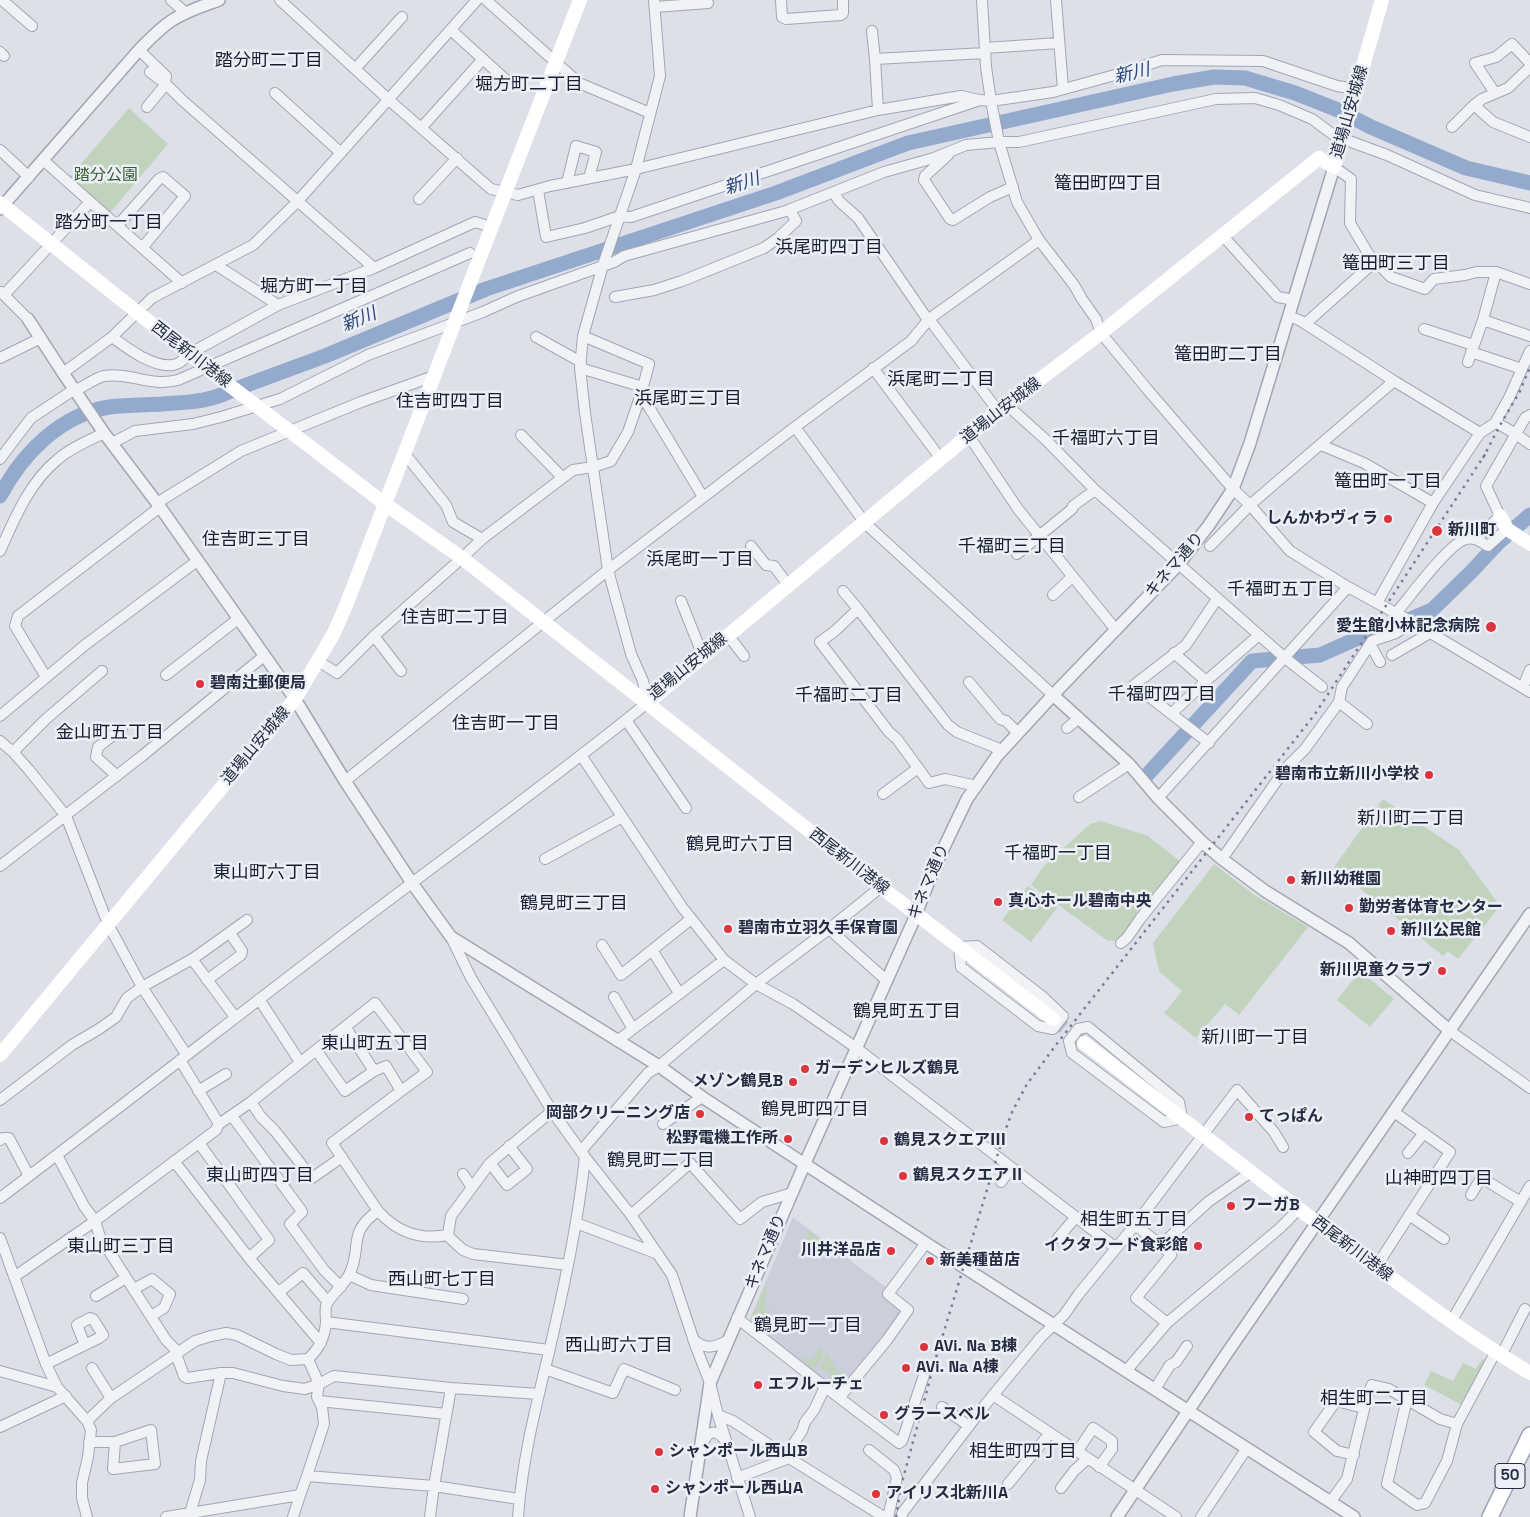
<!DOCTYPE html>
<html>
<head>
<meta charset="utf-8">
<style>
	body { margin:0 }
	canvas { display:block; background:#dde0e9 }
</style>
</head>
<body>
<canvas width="1530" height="1517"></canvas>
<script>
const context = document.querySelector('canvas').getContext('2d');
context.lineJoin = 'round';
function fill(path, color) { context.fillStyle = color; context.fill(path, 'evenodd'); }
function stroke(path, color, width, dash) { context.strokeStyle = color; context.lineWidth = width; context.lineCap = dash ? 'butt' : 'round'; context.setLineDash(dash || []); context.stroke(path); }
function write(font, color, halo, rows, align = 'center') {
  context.font = font + ' "Space Grotesk","Noto Sans JP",sans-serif'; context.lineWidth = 5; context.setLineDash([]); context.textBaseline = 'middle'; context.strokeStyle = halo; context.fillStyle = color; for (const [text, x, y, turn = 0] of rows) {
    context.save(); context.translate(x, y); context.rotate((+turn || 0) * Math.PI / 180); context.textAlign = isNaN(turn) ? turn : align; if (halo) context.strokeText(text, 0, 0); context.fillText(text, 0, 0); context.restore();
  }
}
const built = new Path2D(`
	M793,1217l94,71 15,21v4l-63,80 -90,-72z`);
const green = new Path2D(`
	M129,108l39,36 -59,70 -42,-34z
	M1383,799l76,51 41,56 -42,53 -10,-8 -5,5 -109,-89z
	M1101,821l47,15 34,27 -62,77 -12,1 -77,-56 12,-18 47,-43z
	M1214,864l39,30 55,33 -69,88 -14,-11 -29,34 -32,-25 18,-22 -23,-20 -6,-28z
	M1028,886l29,22 -26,34 -29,-22z
	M1360,971l34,28 -24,28 -33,-27z
	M806,1229l33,25 -3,3 -15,-4h-11z
	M764,1287l3,1 -3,21 5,1 1,10 -6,4 -12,-9z
	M820,1348l3,5 -8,17 -13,-10 3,-4 6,5z
	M826,1354l2,1 10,18 2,-2 7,6 -5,6 -4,1 -7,-5v-4l-11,-8z
	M1482,1359l4,1 -24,45 -38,-20 7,-14 22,10 10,-18 13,6z`);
const river = new Path2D(`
	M0,496c22,-42 60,-81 109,-89 18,-2 36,-2 54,-3 26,-2 46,-2 70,-14l92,-34 161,-67 290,-96 132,-50 265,-59 41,-7 31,1 50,15 43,17 33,17 95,41 64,15
	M1147,775l105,-114 68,-6 36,-16 40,-9 8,-8 28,-12 40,-39 27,-29 31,-27`);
const secondaryTunnel = new Path2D(`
	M1053,1019l31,24`);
const minor = new Path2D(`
	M2,0l30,26
	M171,0l15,13
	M280,0l109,100 102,89 27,6 32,-9 86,-17 242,-59 83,-14 18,4
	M486,0l93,83 71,30
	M781,0l1,17 4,2 55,-4 2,-2v-13
	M982,0l4,67 5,34 8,41 18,60 22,38 35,45 8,14 14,20 5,14 46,56 86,100 17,16 40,46 58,36 64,35 118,70
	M1056,0l7,89
	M655,7l53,-4
	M451,30l55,50
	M872,31l3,28 3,51
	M985,48l74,-5
	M139,50l27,26 -1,7 17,17 192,168
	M0,52l4,4
	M875,59l110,-6
	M355,69l47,-52
	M275,93l66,60
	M1495,93l-20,-30 21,-6 16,-13 18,19
	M1474,105l19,17 37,15
	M147,107l19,-23 -16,-12
	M422,127l61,-68
	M1452,127l21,-21 9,-7 26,-11 22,-21
	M0,150l29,27
	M948,155l-23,21 -1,4 26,39 3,1 37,-23 23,-10
	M43,160l139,123
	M1334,167l17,12 -1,44 19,32 22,22 34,12 9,-10 31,-4 12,-3h19l34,12
	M567,183l9,-37 20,6 -7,26
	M538,190l8,47 39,-9 35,-12 11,1 349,-117 11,1 62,-9 62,-17 47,-15 101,1 74,25 20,3
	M834,193l5,8 19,17 70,102
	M419,199l38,-41
	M118,225l41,-46 4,-2 22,19 -42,51
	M1223,236l55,61 16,3
	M216,265l62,40
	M1,292l27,27
	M4,295l85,-92
	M615,297l39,-7 28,-9 82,-33 14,-10 18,-17 -6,-11
	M1289,316l12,5 93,60 86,52
	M929,319l69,92
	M1483,320l47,16
	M1305,324l65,-58 3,-8
	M1424,329l49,16
	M112,337c15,11 41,31 61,28 7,-1 11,-6 16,-11l89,-49 96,-37 101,-46 17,5
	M536,337l45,25
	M1471,352l51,17
	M0,358l41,-20
	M1468,362l15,-42 13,-48
	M580,368l63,19
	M873,368l68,91
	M63,373l49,-36 40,-39 101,-53 44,-43 180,-202
	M76,390c7,-3 21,-13 28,-14 26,-4 46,11 74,4l292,-127
	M641,394l62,103
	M1007,405l39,35 49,50 190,168 37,29
	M1495,423l14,-25 21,-47
	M795,427l70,96 188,172
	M521,435l38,39 1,5
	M969,436l49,73 98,121
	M112,443l23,-12 58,-7 28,-7 59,-18 88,-44 115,-43 33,-15 98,-35 10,-6 162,-45 98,-39 50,-14 32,-13 33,-3h20l197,-43 39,-1 24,7 33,14 23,17 52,19 88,40 55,13
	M1321,445l43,18 69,40
	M405,454l41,51 7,17 29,17
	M0,459l31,-41 44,-29
	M157,503l84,-52 120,-49 73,-26
	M1476,539l24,-23 -14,-30 39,-68 5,-3
	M751,546l15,19 8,1 14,19
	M1210,546l40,-41 144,-124
	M0,551c15,-33 29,-68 57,-91 13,-12 31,-19 47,-27
	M1017,554l55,-45 1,-3 22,-16
	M843,591l15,18
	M1053,595l19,-18
	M681,601l22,55
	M1377,603l56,-100 47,-70 15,-10c14,5 23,13 35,21
	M1396,613c14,-16 52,-69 70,-74 9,-2 15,3 22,7l19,-17
	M728,635l16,21
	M374,636l27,35
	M1370,644l10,18
	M1174,653l32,28
	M1392,655l38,-22
	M318,661l19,12 37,-37 88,-78 20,-19 91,-69 20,-3 18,-6 17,-29 13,-38 8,-30 -66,-28
	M166,675l72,-56
	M46,677l-31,-51 3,-10 142,-109
	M969,682l31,37 6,2 12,12
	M1523,687l7,-17
	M1339,702l3,-15 30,-46 24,-8 16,-11
	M1171,714l35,-33 53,-46
	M0,716l85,-71 112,-84
	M626,720l60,88
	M1067,728l12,-10
	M0,741l13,11 16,18 37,46 42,108 34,63 44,67
	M1209,743l-75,-58 52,-40 31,-46
	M13,752l33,-33 56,-48
	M581,755l101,152 42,53 32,24 37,20 62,43 261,201
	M117,776l-21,-19 2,-10 24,-19
	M345,781l263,-211 187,-143 116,-86 18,-22 110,-79
	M977,786l-32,-7 -16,4 -32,-44 -8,-7 -69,-90 15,-11 23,-22 90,116 9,7 45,18
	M883,794l35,-26
	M1079,797l50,-33
	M1158,798l190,-211
	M545,859l77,-42
	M1222,859l63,-90 20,-20 34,-47 28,22
	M0,866l142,-110 122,-100
	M829,929l57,51
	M451,937l20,41 81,133 33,46 46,58 41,60 24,72 14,36 8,32 32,102
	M1121,943l6,-5 13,-19 62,-77
	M602,945l19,30 70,-56
	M977,946l66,51 20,19 -10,13 -15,-3 -77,-59 -2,-20z
	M652,950l27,43
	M192,959l43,58
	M207,980l34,-25 1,-4 -12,-18
	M614,997l19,32
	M259,999l41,63
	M1088,1027l91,75 3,16 -18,4 -92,-69 -3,-12 9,-12z
	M346,1028l28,43
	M1450,1031l80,57
	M617,1041l107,-81
	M316,1050l29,41 29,-20 12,-5 15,25 -69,52 46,68
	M180,1060l39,64
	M198,1091l28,-17
	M0,1100l72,-55 27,-16 17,-12 11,-19 15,-11 52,-29 53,-38
	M251,1102l10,15 14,14 37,47 30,-21
	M552,1111l-62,52 -39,53 -3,19 2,3 13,12 10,4 95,11
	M232,1116l69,94 1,2 -12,12 34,46 17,17
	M663,1124l39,-27
	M0,1140l3,-2h6l20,38
	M199,1143l70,97 -20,18
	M581,1151l67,-78 11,-7 97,-82 73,-55 52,-42
	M1408,1153l16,-20
	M57,1155l27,51 11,15 5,16 66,103 12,12
	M174,1161l75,97 72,85
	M490,1163l17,22 20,-16 -18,-23
	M463,1174l8,12
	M1001,1182l10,-14
	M1471,1195l9,-15h5l36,22
	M0,1198c122,-92 242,-186 364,-279 95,-72 191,-141 283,-216l-4,-22 -12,-27 -23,-84 -23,-157 -5,-45 3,-32 20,-71 33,-96 24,-93 -6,-76
	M631,1215l59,-52 50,56 22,-17 30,-9
	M1409,1215l35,24
	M576,1223l82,31
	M1135,1225l26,20 10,10 -35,43 31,25 113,-95 19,-19
	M0,1238l46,126 11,23 30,34 4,9 -3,27 -6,26v15l5,19
	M1058,1238l18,-21
	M1161,1245l47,-43 43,-30
	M1376,1267l74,-115 -56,-40
	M349,1275l22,10 92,14
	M14,1277l81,-56 121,-91 3,-6 32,-22 124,-99 52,69 -26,19
	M134,1289l18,-10 18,15 -6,14 -13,8
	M279,1292l24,-19 25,29
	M96,1296l30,-18
	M737,1318l88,69
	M326,1322l223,28
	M1451,1322l79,-136
	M693,1339c11,11 22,9 35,1
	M176,1354l8,22 3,2 34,-5h12l50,13 22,3 14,-5 -2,13 5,10 2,17 -17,52
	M1501,1356l24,-47
	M308,1359l11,25 15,-8 117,12 88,6
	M46,1364l53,-26 4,-3 -10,-16 -3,-1 -13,7 8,20
	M92,1368l19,30
	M545,1369l68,24 11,-24 51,21
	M0,1371l57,16
	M1126,1371l41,-48
	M1155,1389l15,-24 6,-3 11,-16
	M993,1395l183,122
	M840,1397l47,-57 21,-30 -20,-16 38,-51
	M1407,1399l-20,85 30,21 8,-2 22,-42 10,-37
	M319,1401l127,13
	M942,1407l27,19
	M718,1415l15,6 56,37 95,59
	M87,1421l24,-23 84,-57 16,-5 15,-3 11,2 39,19 15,6 17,-1c11,-10 17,-22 18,-37 0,-5 -1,-11 0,-16 2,-8 18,-21 23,-31 14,-27 -3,-42 29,-64 20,22 42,29 70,24
	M0,1427l66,-31
	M89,1442h26l36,-12 4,34 -42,5 2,-27
	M702,1446c5,-14 12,-19 23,-6
	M869,1450l25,20 3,8 -9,39
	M1077,1452l16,-24 19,13v8l-13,18
	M1354,1455l-17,-4 -23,-19 22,-31 28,7
	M785,1456l17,-25 3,-9 9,-12 11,-23 74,56 3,-2 24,-72
	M737,1478l52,-20
	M1008,1484l42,-51
	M1061,1488l13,-17 13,-12
	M1331,1501l16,-22 20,-82 5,-12 17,4 51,30 17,5 38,-71
	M166,1517l134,-22 7,-19 127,10 85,13
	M190,1517v-4l10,-33 1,-19 20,-88
	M293,1517l7,-22
	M430,1517l4,-31 17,-98
	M518,1517c4,-56 18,-111 31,-165 15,-65 29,-129 36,-195
	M901,1517l2,-5 82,-107 56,-68 23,-22 14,-20 57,-70 102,-135 37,42 9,15
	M1201,1517l46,-69`);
const tertiary = new Path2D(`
	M0,209l139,-159c10,-10 20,-21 32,-29 15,-10 32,-15 48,-21
	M28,319l35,54 41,60 56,74 135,192 50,82 67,102 39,54 208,129 43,31 224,146 428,274
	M1053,695l76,69 29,34 44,44 20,17 43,32 84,52 101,88
	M690,1517l20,-134 95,-220 107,-239 23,-58 32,-67 30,-43 56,-61 126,-131 30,-39 24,-36 17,-46 84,-276
	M1117,1517l110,-164 303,-439`);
const secondary = new Path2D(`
	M0,203l216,172
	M475,270l105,-270
	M258,407l127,97 77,54 419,329 172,132
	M1500,516l7,13 23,15
	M647,703l351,-292 103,-78 218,-175 15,9 48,-167
	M1084,1043c96,73 190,149 287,220 52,38 103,77 159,110
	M0,1055l295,-356 39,-66 13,-30 104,-271`);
const primary = new Path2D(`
	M1490,1517l40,-82`);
const rail = new Path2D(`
	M1483,458l16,-31 21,-36 10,-24
	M896,1517l5,-31 34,-125 68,-224 9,-25 15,-28 32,-43 256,-327 171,-261`);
const secondaryBridge = new Path2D(`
	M451,332l24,-62
	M216,375l42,32`);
const markers = [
	[1388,519,5,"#dd333d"],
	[1437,531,6,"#dd333d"],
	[1491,627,6,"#dd333d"],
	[200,684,5,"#dd333d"],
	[1429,775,5,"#dd333d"],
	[1291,880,5,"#dd333d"],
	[998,902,5,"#dd333d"],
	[1349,908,5,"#dd333d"],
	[728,929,5,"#dd333d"],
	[1391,931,5,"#dd333d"],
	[1442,971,5,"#dd333d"],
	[805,1069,5,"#dd333d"],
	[793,1082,5,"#dd333d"],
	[700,1114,5,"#dd333d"],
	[1249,1117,5,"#dd333d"],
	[788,1139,5,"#dd333d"],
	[884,1141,5,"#dd333d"],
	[903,1176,5,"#dd333d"],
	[1231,1206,5,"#dd333d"],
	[1198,1246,5,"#dd333d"],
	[891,1251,5,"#dd333d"],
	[930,1261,5,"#dd333d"],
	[924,1347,5,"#dd333d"],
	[906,1368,5,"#dd333d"],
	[758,1385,5,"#dd333d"],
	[884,1415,5,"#dd333d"],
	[659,1452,5,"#dd333d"],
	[655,1489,5,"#dd333d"],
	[876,1494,5,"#dd333d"]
];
const shields = [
	[1510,1476,30]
];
const shieldNames = [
	["50",1510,1476]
];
const streetNames = [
	["道場山安城線",1350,112,-74],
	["西尾新川港線",191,355,38],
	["道場山安城線",1001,411,-38],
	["キネマ通り",1175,565,-49],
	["道場山安城線",688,667,-39],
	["道場山安城線",256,746,-50],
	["西尾新川港線",849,862,38],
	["キネマ通り",929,882,-67],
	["西尾新川港線",1352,1249,37],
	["キネマ通り",766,1252,-67]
];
const parkNames = [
	["踏分公園",106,176]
];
const poiNames = [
	["しんかわヴィラ",1378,519,"right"],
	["新川町",1448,531],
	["愛生館小林記念病院",1480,627,"right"],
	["碧南辻郵便局",210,684],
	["碧南市立新川小学校",1419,775,"right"],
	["新川幼稚園",1301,880],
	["真心ホール碧南中央",1008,902],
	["勤労者体育センター",1359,908],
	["碧南市立羽久手保育園",738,929],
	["新川公民館",1401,931],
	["新川児童クラブ",1432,971,"right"],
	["ガーデンヒルズ鶴見",815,1069],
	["メゾン鶴見B",783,1082,"right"],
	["岡部クリーニング店",690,1114,"right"],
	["てっぱん",1259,1117],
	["松野電機工作所",778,1139,"right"],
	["鶴見スクエアⅢ",894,1141],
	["鶴見スクエアⅡ",913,1176],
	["フーガB",1241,1206],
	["イクタフード食彩館",1188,1246,"right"],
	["川井洋品店",881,1251,"right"],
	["新美種苗店",940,1261],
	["AVi. Na B棟",934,1347],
	["AVi. Na A棟",916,1368],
	["エフルーチェ",768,1385],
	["グラースベル",894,1415],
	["シャンポール西山B",669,1452],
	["シャンポール西山A",665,1489],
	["アイリス北新川A",886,1494]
];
const neighbourhoodNames = [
	["踏分町二丁目",269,61],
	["堀方町二丁目",529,85],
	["篭田町四丁目",1108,184],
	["踏分町一丁目",109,223],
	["浜尾町四丁目",829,248],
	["篭田町三丁目",1396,264],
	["堀方町一丁目",314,287],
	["篭田町二丁目",1228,355],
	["浜尾町二丁目",941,380],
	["浜尾町三丁目",688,399],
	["住吉町四丁目",450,402],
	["千福町六丁目",1106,439],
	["篭田町一丁目",1388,482],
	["住吉町三丁目",256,540],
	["千福町三丁目",1012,547],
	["浜尾町一丁目",700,560],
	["千福町五丁目",1281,590],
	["住吉町二丁目",455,618],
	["千福町四丁目",1162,695],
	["千福町二丁目",849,696],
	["住吉町一丁目",506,724],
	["金山町五丁目",110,733],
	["新川町二丁目",1411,819],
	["鶴見町六丁目",740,845],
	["千福町一丁目",1058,854],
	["東山町六丁目",267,873],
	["鶴見町三丁目",574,904],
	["鶴見町五丁目",907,1012],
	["新川町一丁目",1255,1038],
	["東山町五丁目",375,1044],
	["鶴見町四丁目",815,1110],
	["鶴見町二丁目",661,1161],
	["東山町四丁目",260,1176],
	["山神町四丁目",1439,1179],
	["相生町五丁目",1134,1220],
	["東山町三丁目",121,1247],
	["西山町七丁目",442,1280],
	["鶴見町一丁目",808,1326],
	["西山町六丁目",619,1346],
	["相生町二丁目",1374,1399],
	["相生町四丁目",1023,1452]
];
const waterNames = [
	["新川",1132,74,-13],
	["新川",742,184,-18],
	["新川",359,320,-22]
];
fill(built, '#cbcfdb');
fill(green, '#c1d3bd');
stroke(river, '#93aacd', 15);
stroke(secondaryTunnel, '#b8bcc7', 14, [14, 7]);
stroke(minor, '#a2a6b3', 12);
stroke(tertiary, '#a2a6b3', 14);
stroke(primary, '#9ba3b6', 18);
stroke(minor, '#f0f2f6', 10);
stroke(tertiary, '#f0f2f6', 11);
stroke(secondary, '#fff', 14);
stroke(primary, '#fff', 15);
stroke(rail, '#757e94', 2.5, [2.5, 5]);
stroke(secondaryBridge, '#fff', 14);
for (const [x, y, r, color] of markers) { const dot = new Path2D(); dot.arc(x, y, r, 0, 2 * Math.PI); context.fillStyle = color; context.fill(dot); stroke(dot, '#ecf0f6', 2); }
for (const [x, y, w] of shields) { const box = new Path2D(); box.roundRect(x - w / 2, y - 12.5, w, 25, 4); context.fillStyle = '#ecf0f6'; context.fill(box); stroke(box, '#252c41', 1); }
write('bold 15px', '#252c41', null, shieldNames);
write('16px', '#252c41', '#ecf0f6', streetNames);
write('16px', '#355e30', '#ecf0f6', parkNames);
write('bold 16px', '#252c41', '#ecf0f6', poiNames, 'left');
write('18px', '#171e31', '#ecf0f6', neighbourhoodNames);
write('italic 18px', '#2b4679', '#ecf0f6', waterNames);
</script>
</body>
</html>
